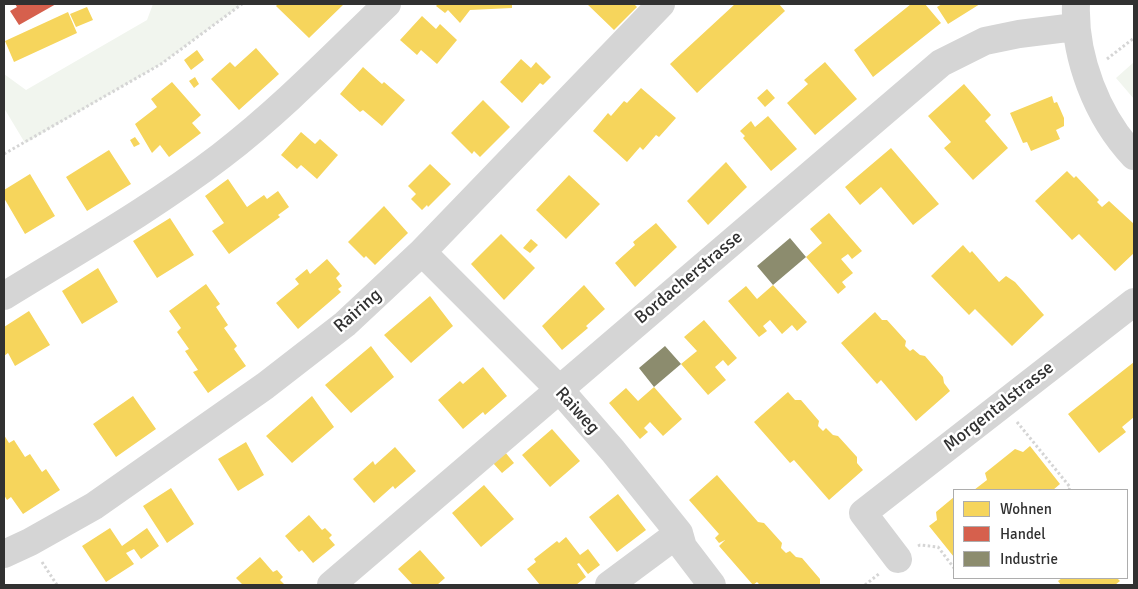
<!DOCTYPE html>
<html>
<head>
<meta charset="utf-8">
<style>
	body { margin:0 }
	#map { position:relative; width:1138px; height:589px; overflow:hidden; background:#fff; font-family:Signika,sans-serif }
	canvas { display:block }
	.frame { position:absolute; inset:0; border:5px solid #313131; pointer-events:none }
	.legend { position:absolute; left:953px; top:489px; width:175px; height:90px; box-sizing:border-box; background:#fff; border:1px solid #adadad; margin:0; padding:6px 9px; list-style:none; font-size:15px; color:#313131 }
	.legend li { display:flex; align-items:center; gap:10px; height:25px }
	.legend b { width:25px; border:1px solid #adadad }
</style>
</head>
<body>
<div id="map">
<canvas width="1138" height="589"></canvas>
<div class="frame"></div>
<ul class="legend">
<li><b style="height:14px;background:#f6d55c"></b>Wohnen</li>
<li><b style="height:14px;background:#d6604d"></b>Handel</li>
<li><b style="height:14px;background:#8c8c6e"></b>Industrie</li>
</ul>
</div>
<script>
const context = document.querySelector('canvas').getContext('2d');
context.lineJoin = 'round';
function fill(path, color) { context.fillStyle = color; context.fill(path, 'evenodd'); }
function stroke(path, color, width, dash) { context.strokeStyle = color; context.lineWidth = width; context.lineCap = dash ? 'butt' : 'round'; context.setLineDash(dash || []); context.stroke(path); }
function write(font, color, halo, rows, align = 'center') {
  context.font = font + ' Signika,sans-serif'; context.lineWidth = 5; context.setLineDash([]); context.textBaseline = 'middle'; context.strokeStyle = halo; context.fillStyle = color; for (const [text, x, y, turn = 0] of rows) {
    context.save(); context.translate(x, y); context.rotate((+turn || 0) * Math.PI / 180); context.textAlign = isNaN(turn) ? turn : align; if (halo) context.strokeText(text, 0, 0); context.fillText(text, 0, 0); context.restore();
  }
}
const green = new Path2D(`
	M153,4h89l-81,60 -136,79 -21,-35v-34l22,16 121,-70z
	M1134,62v37l-18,-21z`);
const homes = new Path2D(`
	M278,4h66l-35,34 -33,-32z
	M438,4h74v4l-42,2 -10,13 -12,-13 -3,3 -9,-7z
	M587,4h50l-2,1 2,2 -23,23z
	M735,4h44l6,7 -88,82 -27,-29z
	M911,4h14l16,19 -68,54 -19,-27z
	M942,4h38l-32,20 -11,-17z
	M87,7l6,13 -17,7 -6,-13z
	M68,12l9,21 -63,29 -9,-21z
	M422,16l14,13 4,-5 17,16 -20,24 -16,-14 -4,5 -17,-15z
	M256,48l23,26 -40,36 -28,-31 19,-17 5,5z
	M197,50l7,10 -13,10 -7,-10z
	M521,59l10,9 5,-6 15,15 -8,8 -3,-2 -18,20 -22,-21z
	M825,62l32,37 -42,36 -28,-32 21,-19 -4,-4z
	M363,67l19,17 2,-2 21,18 -23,26 -19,-16 -3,2 -20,-18z
	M195,77l4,7 -5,4 -5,-7z
	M172,82l29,33 -9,8 9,10 -32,24 -9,-12 -8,8 -17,-29 22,-17 -6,-8z
	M964,84l27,31 -6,6 23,27 -35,32 -29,-32 7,-6 -23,-26z
	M641,88l35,30 -17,19 -3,-2 -13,15 -3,-3 -13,15 -34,-31 15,-18 3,3 13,-15 3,2z
	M767,89l8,9 -10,9 -8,-9z
	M1052,96l2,7 3,-1 7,16v8l-8,4 4,9 -29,12 -4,-9 -4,1 -13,-30z
	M483,100l27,27 -30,30 -6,-6 -2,3 -21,-21z
	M768,116l29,33 -26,22 -28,-33 2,-2 -5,-5 11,-10 4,6z
	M301,132l14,12 5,-5 18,16 -21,24 -16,-14 -4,4 -16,-14z
	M135,137l5,7 -6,3 -4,-7z
	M891,148l48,56 -26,21 -32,-38 -21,18 -15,-18z
	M109,150l22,34 -44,27 -21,-34z
	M726,162l21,25 -39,38 -21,-24z
	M430,164l21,20 -23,23 -1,-2 -5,5 -11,-11 5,-5 -8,-8z
	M1067,171l7,7 2,-2 23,24 -2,2 5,5 7,-6 25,23v29l-19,18 -36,-37 -7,6 -37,-39z
	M30,174l25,42 -30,18 -21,-36v-8z
	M569,175l31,29 -34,35 -30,-29z
	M228,179l19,28 17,-12 3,4 11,-8 11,16 -11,8 2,2 -51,37 -17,-23 12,-8 -19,-27z
	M384,206l24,27 -33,32 -9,-9 -2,2 -16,-16z
	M829,213l33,38 -10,8 -4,-5 -7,5 12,14 -11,9 4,5 -8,7 -32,-37 16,-14 -12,-14z
	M170,218l24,37 -37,23 -24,-37z
	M656,223l21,24 -42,40 -20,-24 20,-18 -2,-3z
	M501,234l34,34 -31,32 -33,-36z
	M531,239l7,6 -8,8 -7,-5z
	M963,245l7,8 2,-2 27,31 7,-6 9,6 29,33 -32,31 -37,-37 -6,6 -38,-39z
	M327,259l13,15 -4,4 6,8 -4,3 3,3 -43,37 -22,-26 23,-19 -4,-5 12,-10 3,5z
	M98,268l20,34 -36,22 -20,-33z
	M206,284l14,20 -4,3 12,18 -4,3 13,18 -3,3 12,17 -38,27 -15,-21 5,-2 -13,-19 4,-2 -12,-17 4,-4 -12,-17z
	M584,285l21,24 -19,17 2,2 -26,22 -20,-24z
	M773,285l34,37 -10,9 -5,-6 -10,9 -12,-14 -7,6 4,5 -8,6 -31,-36 18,-15 11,13z
	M430,296l23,30 -42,37 -27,-28z
	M29,311l21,34 -35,21 -7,-13 -4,3v-29z
	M875,312l7,8h5l19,21 -1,5 5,5 3,-2 7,6 5,1 18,21 1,6 6,8 -34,30 -35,-41 -4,4 -36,-41z
	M704,320l33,38 -9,8 -5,-6 -8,7 11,13 -18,15 -27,-31 16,-13 -13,-14z
	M371,346l23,31 -43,36 -26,-28z
	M1134,362v55l-12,10 4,5 -27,21 -31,-39z
	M483,367l24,29 -22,19 -2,-3 -20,17 -25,-29 22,-19 3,3z
	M654,387l28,32 -19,17 -13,-14 -6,6 4,4 -8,7 -31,-36 17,-15 12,13z
	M788,392l7,8h6l18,21 -1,5 5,5 3,-3 7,7 5,1 19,21v6l6,7 -34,30 -35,-40 -4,3 -36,-41z
	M133,396l23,33 -40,28 -23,-33z
	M312,396l22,31 -42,36 -26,-27z
	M552,429l28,32 -30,26 -28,-32z
	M4,435l5,8 5,-3 11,17 5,-3 12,18 4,-3 14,21 -37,24 -12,-17 -4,3 -3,-5z
	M246,442l18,33 -26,16 -20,-32z
	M1030,446l30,38 -7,6h-79l13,-10 -2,-7 30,-24 8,3z
	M395,447l21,24 -21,18 -2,-3 -19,17 -21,-24 20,-18 2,4z
	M505,452l9,11 -12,10 -9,-10z
	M717,475l41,47 6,1 18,20 -1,5 5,5 4,-2 6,6 6,1 18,21v6h-60l-3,-3 -4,3 -34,-39 6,-6 -6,3 -4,-5 4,-4 -30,-34z
	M484,485l30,34 -33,28 -29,-34z
	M171,488l23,36 -27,19 -24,-37z
	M618,494l28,36 -29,22 -28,-35z
	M954,497v60l-25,-31 8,-6 -1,-8z
	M309,515l13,15 3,-2 7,7 -3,3 6,7 -22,18 -11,-13 -3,2 -14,-16z
	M110,528l12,18 25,-18 12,18 -18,13 -7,-10 -8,4 8,11 -28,18 -24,-36z
	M566,537l14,18 8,-6 12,16 -12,9 -9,-11 -2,1 9,13 -10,8h-36l-13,-16 9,-7 -2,-3 23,-18 2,2z
	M420,550l25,28 -8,7h-24l-15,-16z
	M260,557l13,15 4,-2 6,7 -3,3 5,5h-42l-7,-7z
	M1062,578h55l3,3 -5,4h-54l-3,-4z`);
const shops = new Path2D(`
	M15,4h41l-37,21 -9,-14 7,-4z`);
const industry = new Path2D(`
	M790,238l16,19 -33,28 -16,-19z
	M665,346l16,18 -27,23 -15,-19z`);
const path = new Path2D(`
	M1107,59l27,-21
	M4,154l157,-90 81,-60
	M1017,422l53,65 -1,3
	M918,546l2,-1 18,2 16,21
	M42,562l15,23
	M865,585l15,-12`);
const minor = new Path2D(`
	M1076,4c-2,53 21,113 58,152
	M422,252l137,137 54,62 66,82 4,14 29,38
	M4,296c73,-45 149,-88 217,-140 60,-46 112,-100 166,-152
	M4,554l26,-12 64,-36 171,-120 80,-62 77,-72 239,-248
	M898,559l-35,-46 271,-211
	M331,585l610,-522 44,-22 34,-7 56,-7
	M609,585l70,-52`);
const streetNames = [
	["Bordacherstrasse",689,278,-40],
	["Rairing",358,311,-41],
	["Morgentalstrasse",999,407,-38],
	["Raiweg",577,411,48]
];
fill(green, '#f1f5ee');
fill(homes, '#f6d55c');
fill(shops, '#d6604d');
fill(industry, '#8c8c6e');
stroke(path, '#d5d5d5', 3, [2.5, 2.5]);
stroke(minor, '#d5d5d5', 28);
write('18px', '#313131', '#fff', streetNames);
</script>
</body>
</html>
